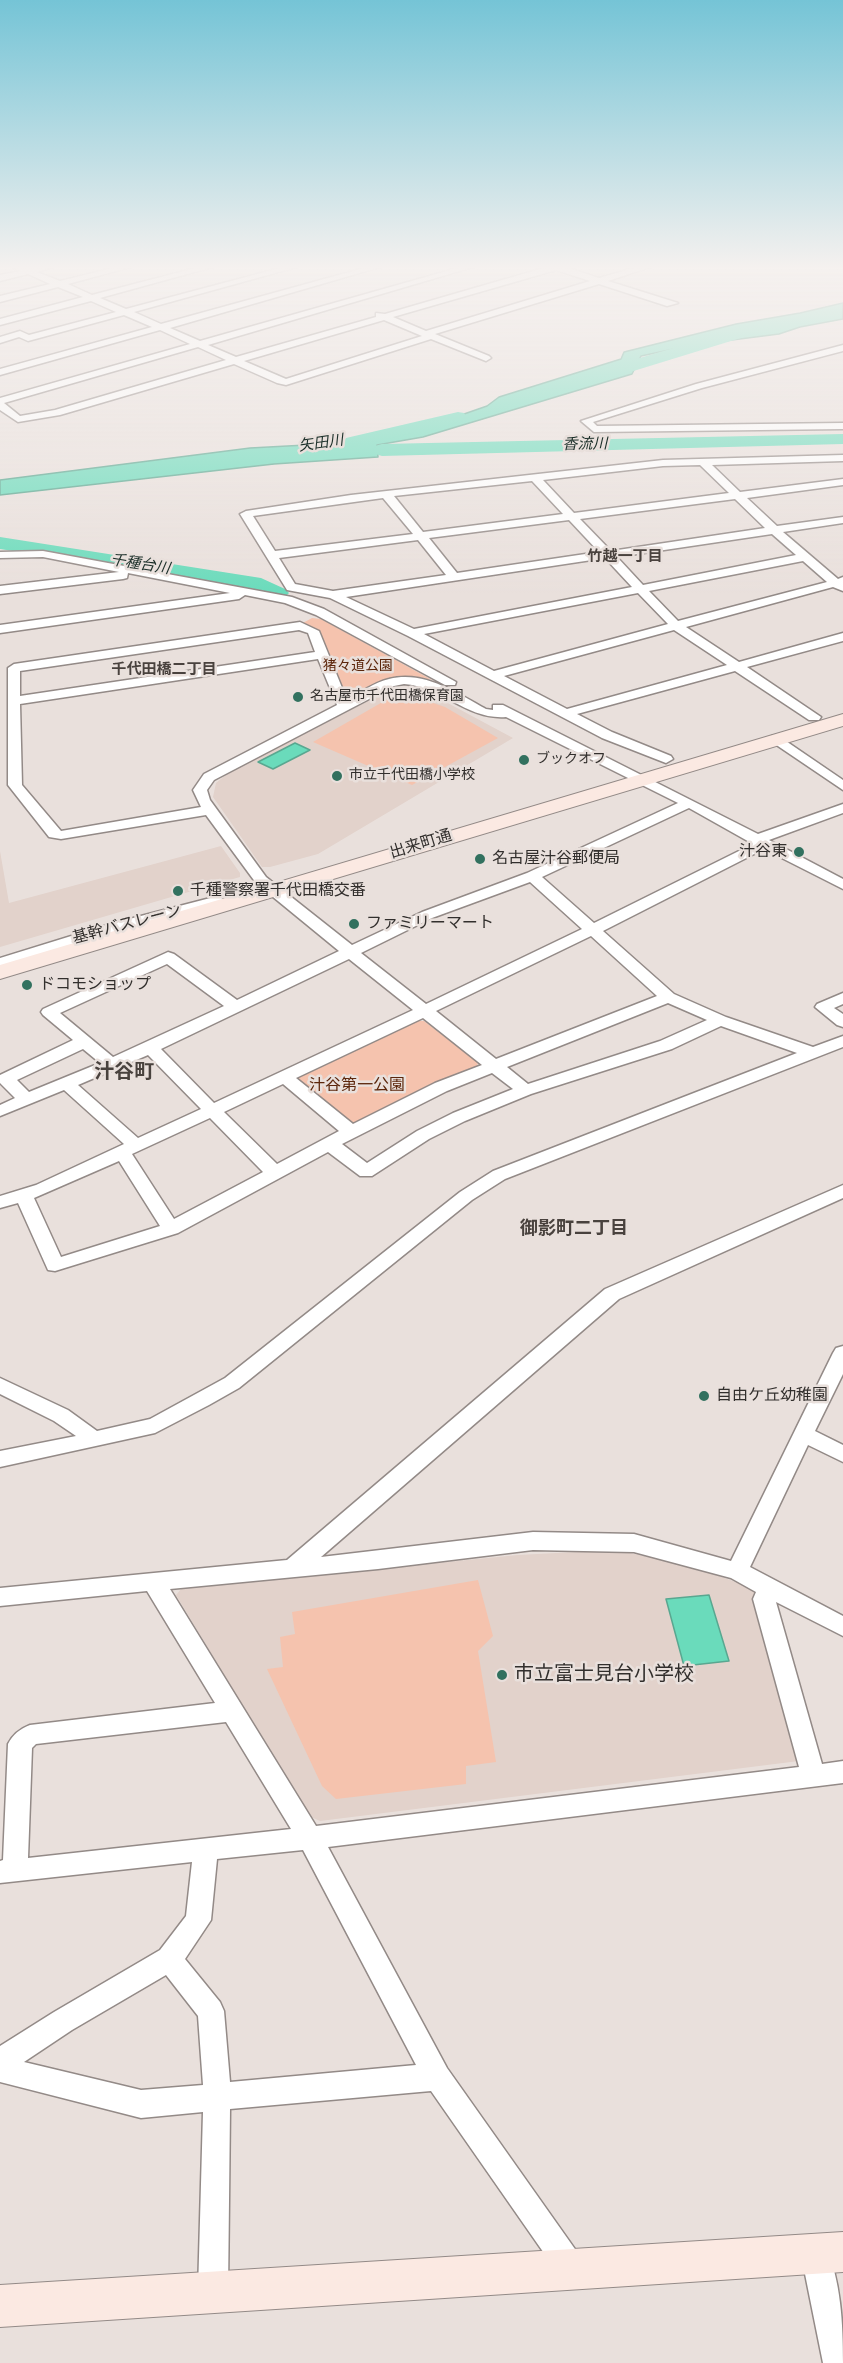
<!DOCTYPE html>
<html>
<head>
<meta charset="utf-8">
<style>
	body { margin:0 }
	canvas { display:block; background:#e9e0dc }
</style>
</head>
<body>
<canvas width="843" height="2363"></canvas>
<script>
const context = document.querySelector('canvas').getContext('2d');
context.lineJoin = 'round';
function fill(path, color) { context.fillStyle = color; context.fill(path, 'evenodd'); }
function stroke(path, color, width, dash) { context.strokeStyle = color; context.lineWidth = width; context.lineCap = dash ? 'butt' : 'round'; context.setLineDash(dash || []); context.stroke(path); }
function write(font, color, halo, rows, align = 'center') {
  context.font = font + ' "Nunito Sans","Noto Sans JP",sans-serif'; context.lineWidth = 5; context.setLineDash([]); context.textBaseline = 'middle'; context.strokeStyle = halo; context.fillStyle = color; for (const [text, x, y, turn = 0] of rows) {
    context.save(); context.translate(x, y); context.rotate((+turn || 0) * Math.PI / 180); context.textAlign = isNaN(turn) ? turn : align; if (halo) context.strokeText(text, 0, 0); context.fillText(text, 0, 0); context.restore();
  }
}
const built = new Path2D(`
	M416,686l97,52 -195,116 -48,13h-8l-49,-70 3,-14 11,-9 168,-87z
	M221,846l19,27v4l-240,70v-96l9,52z
	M595,1551l35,2 61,13 64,23 47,165 -3,7 -479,60 -11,-5 -133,-221 6,-7 336,-33z`);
const green = new Path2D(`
	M312,618l9,1 111,61c-31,-9 -54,4 -81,19l-7,-2 -27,-67 -16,-6z
	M400,692l45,15 53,31 -86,47 -99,-43z
	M416,1021h8l54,41 -1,5 -120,57h-8l-54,-43 1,-4z
	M478,1580l15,56 -15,15 18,111 -30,4v18l-130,15 -14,-13 -55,-117 16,-2 -3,-30 15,-3 -3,-22z`);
const water = new Path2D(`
	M843,303v16l-43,8 -21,7 -86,11 -52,11 -9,18 -209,63 -46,8 1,12 -104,7 -274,31v-15l250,-32 56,-3 50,-5 40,-7 68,-19 23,-8 12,-9 122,-38 3,-7 112,-28 64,-11z
	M295,743l15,7 -37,19 -15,-7z
	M709,1595l20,66 -45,5 -18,-67z`);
const river = new Path2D(`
	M751,325l6,2 2,3 -2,3 -156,48h-12l-3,-4 3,-4z
	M458,412l6,1 3,4 -3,4 -112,26 -6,-1 -3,-4 3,-4z
	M843,434v10l-461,12 -7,-2 -2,-4 2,-4 7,-2z
	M0,537l261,41 24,11 4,4 -4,4 -7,2 -7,-2 -16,-8 -255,-40z`);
const street = new Path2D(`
	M10,265h11l9,3 29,-3 -22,7 23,9 65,-16h13l-70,19 24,11 115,-30h13l-120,33 26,11 165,-44h13l-170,47 27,12 214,-59h12l-217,63 30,13 268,-76h12l-272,80 28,12 140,-40v-4l9,1 162,-47 -2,-2h22l-2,2 34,11 45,-13h12l-48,16 70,22 -11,3 -68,-22 -164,50 54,22 2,2 -5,3 -55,-22 -145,46 -9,-2 -43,-19 -174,51 -42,7 -18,-12v-12l190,-54 -30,-14 -160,45v-6l152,-42 -28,-12 -96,26 -9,-4 -19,6v-6l20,-6 9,4 87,-23 -25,-11 -91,24v-6l83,-22 -25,-10 -58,15v-6l50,-12 -22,-10 -28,7v-6l20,-4zM556,270l34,11 -164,50 -33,-14zM384,320l38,16 -136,43 -42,-18zM198,347l28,13 -171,50 -35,6 -16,-13z
	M843,345v6l-141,37 -109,34 4,4 246,-3v6l-249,3 -13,-11 115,-37z
	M843,455v6l-131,4 28,27 103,-13v6l-96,13 30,28 66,-9v6l-60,9 55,47 5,-2v14l-10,-4 -147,40 53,35 104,-29v8l-96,26 74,50 -2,3h-10l-74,-49 -158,43 35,18 59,24 2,3 -7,4 -64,-25 -194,-102 -78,-38 -43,-8 -47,-76 6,-3 105,-16 312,-35zM700,465l29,28 -155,20 -31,-33 120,-14zM532,481l31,33 -140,18 -29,-36zM383,498l30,36 -138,17 -22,-35zM735,499l30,29 -154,23 -31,-32zM569,520l30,32 -142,21 -28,-35zM772,534l24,21 -153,30 -26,-28zM418,540l28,35 -113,16 -38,-7 -16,-26zM605,558l27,29 -218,42 -68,-32zM803,561l24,21 -149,39 -29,-30zM638,593l30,31 -174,47 -70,-37zM674,630l53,35 -160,44 -63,-33z
	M43,551l249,46 32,12 132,73 -1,3h-10l-129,-70 -31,-12 -40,-8 -6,4 -239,34v-8l230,-32 -102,-20 -1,5 -4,1 -123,15v-8l119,-14 -76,-15 -43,1v-6z
	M300,622l19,9 28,69c13,-7 28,-18 42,-21 35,-9 68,14 97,30l7,1v-5h10l255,129 85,-30v9l-74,27 74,39v10l-79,-40 -161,82 71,63 52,23 87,30 30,-11v11l-338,132 -33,21 -233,188 -30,17 -54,28 -155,34v-16l76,-15 -22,-15 -54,-27v-16l68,32 29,21 53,-12 75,-41 235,-186 33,-21 304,-118 -76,-27 -49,23 -141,45 -66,27 -36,18 -57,37h-12l-32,-24 -150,81 -123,38 -7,-1 -30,-67 -18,5v-12l36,-11 88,-41 -60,-54 -64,26v-11l15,-7 -15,-15v-8l73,-35 -30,-25 -2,-3 2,-3 125,-57 6,2 63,46 102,-49 -83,-68 -50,-68 -145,24 -12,-2 -41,-52v-117l6,-4zM299,630l9,3 7,19 -295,44v-25zM318,659l19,46 -133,69 -11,16 8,17 -140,24 -39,-46 -2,-81zM404,684c39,3 63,36 102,33l172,86 -151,70 -105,39 -70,33 -86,-68 -56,-77 -3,-10 7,-10 180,-94zM689,808l64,36 -159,79 -52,-46zM530,882l52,47 -156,75 -65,-51 71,-35zM591,936l66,60 -161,63 -60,-48zM349,959l64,51 -199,93 -53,-54zM167,964l57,42 -111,51 -53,-44zM668,1003l39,17 -47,21 -132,43 -21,-17zM423,1018l59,47 -47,18 -82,41 -57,-46zM83,1049l17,14 -71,29 -12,-12zM148,1055l53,54 -63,29 -60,-53zM492,1073l21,16 -60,24 -36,18 -50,32 -25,-19 105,-53zM283,1084l56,47 -62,33 -53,-52zM210,1118l53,54 -89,47 -42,-65zM119,1161l41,65 -99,31 -27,-59z
	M777,735l66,45v10l-71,-48 -2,-3 2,-3z
	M218,896l8,5 -3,3 -103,26 -120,38v-10l110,-34z
	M843,993v11l-9,4 9,6v13l-6,-2 -22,-18 2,-3z
	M843,1185v13l-224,101 -298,258 212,-25 101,2 97,27 102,-208 3,-5 7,-2v28l-28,57 28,14v17l-35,-17 -58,122 93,49v20l-67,-34 46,162 21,-3v22l-515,64 119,221 135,191 5,10 -5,10 -10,5 -10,-5 -131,-188 -201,18 -2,183 -5,10 -10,5 -10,-5 -5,-10 5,-180 -62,6 -141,-36v-36l54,-34 106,-62 26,-34 6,-54 -192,21v-22l3,-1 5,-116c5,-10 12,-15 22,-19l185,-22 -68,-112 -147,15v-18l287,-28 318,-271zM533,1550l101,2 97,26 25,14 -3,7 46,168 -483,59 -146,-237 208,-20zM226,1722l65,107 -263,29 4,-110 4,-4zM303,1850l113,215 -186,17 -6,-71 -4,-9 -35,-43 26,-39 6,-61zM166,1975l32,41 5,69 -62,5 -117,-28 48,-32z
	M815,2240l10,4c16,37 18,79 18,119h-20l-22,-109 4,-10z`);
const secondary = new Path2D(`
	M843,714v12l-843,253v-14z
	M843,2232v40l-843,55v-42z`);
const markers = [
	[298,697,6,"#32715f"],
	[524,760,6,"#32715f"],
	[337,776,6,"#32715f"],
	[799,852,6,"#32715f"],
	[480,859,6,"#32715f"],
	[178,891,6,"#32715f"],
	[354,924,6,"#32715f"],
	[27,985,6,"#32715f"],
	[704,1396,6,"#32715f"],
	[502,1675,6,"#32715f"]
];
const farParknames = [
	["猪々道公園",358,667]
];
const farPoinames = [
	["名古屋市千代田橋保育園",310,697],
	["ブックオフ",536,760],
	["市立千代田橋小学校",349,776]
];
const farWaternames = [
	["矢田川",321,444,-8],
	["香流川",585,445,-1],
	["千種台川",140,565,9]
];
const farNeighbourhoodnames = [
	["竹越一丁目",625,557],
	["千代田橋二丁目",164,670]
];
const streetNames = [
	["出来町通",421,845,-17],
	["基幹バスレーン",127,925,-15]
];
const poiNames = [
	["汁谷東",787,852,"right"],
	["名古屋汁谷郵便局",492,859],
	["千種警察署千代田橋交番",190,891],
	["ファミリーマート",366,924],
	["ドコモショップ",39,985],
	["自由ケ丘幼稚園",716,1396]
];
const parkNames = [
	["汁谷第一公園",357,1086]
];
const neighbourhoodNames = [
	["御影町二丁目",574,1230]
];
const quarterNames = [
	["汁谷町",124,1073]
];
const nearPoinames = [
	["市立富士見台小学校",514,1675]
];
fill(built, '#e2d2cb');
fill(green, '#f5c3ae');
fill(water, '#6adbbb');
stroke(water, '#59a790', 1.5);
fill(river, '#6adbbb');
stroke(street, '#938a87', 3);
stroke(secondary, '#938a87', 2);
fill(street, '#fff');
fill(secondary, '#fbe9e2');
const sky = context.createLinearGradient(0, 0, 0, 595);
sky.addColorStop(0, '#75c4d6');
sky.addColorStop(0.45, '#f5f1ef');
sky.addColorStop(1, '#f5f1ef00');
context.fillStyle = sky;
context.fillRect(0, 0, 843, 595);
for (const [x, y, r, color] of markers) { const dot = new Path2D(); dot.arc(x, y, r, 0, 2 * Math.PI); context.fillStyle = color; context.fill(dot); stroke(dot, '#e9e0dc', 2); }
write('14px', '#5c260b', '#e9e0dc', farParknames);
write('14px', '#322f2d', '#e9e0dc', farPoinames, 'left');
write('italic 15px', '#1a2e28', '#e9e0dc', farWaternames);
write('bold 15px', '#49423e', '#e9e0dc', farNeighbourhoodnames);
write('16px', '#322f2d', '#e9e0dc', streetNames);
write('16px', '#322f2d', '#e9e0dc', poiNames, 'left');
write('16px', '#5c260b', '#e9e0dc', parkNames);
write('bold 18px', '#49423e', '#e9e0dc', neighbourhoodNames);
write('bold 20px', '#49423e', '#e9e0dc', quarterNames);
write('20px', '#322f2d', '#e9e0dc', nearPoinames, 'left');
</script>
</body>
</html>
